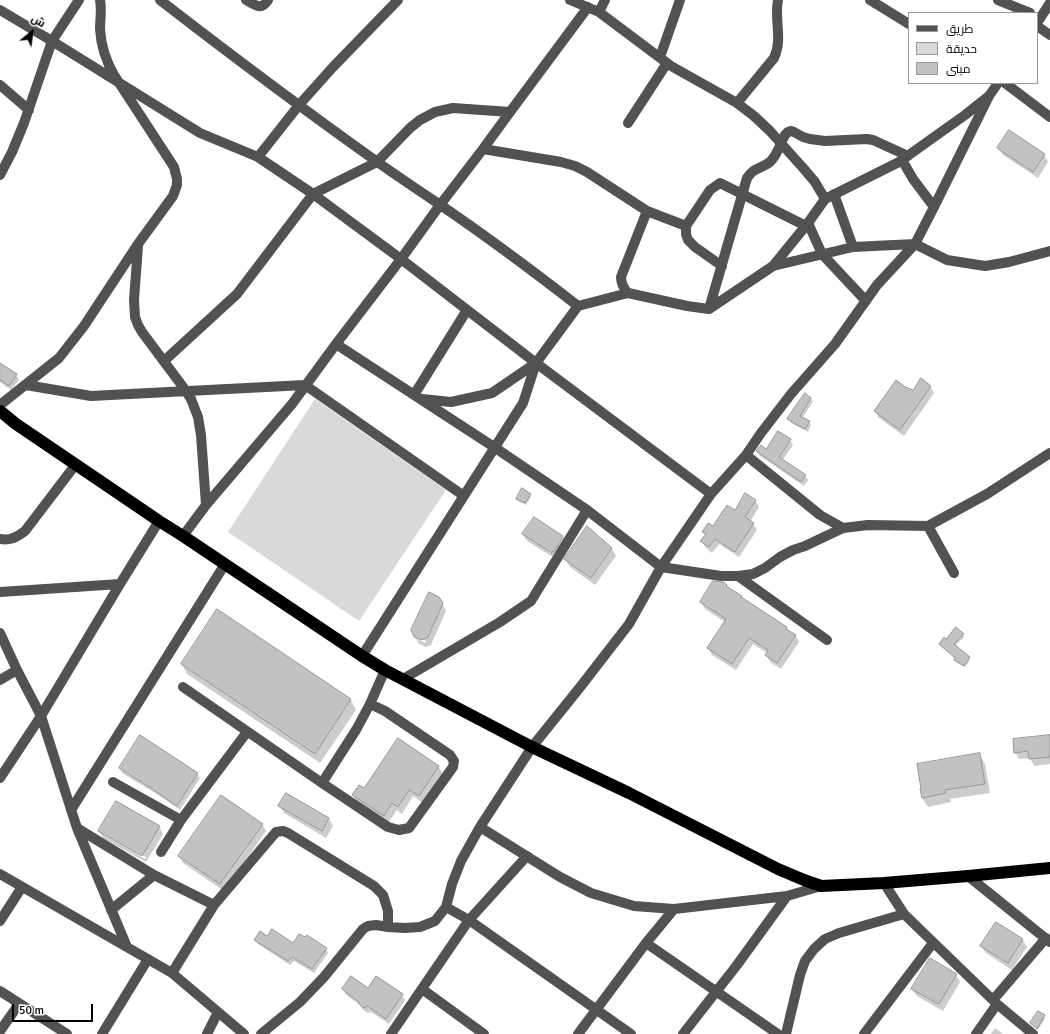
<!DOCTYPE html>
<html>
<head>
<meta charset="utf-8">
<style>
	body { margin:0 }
	#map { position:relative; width:1050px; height:1034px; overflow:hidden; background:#fff; font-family:Signika,Cairo,sans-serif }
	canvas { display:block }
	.legend { position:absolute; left:908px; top:12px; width:130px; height:72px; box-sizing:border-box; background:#fff; border:1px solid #999; margin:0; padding:5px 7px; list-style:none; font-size:12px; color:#000 }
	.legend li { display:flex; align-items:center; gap:8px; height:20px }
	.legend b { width:20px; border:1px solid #999 }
	.north { position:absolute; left:12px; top:12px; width:40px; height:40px; -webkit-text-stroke:3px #fff; paint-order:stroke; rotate:29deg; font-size:11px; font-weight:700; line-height:16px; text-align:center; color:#000 }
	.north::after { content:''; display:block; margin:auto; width:14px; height:18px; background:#000; clip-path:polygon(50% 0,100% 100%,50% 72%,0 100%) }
	.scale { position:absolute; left:12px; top:1004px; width:81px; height:18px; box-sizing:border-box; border:2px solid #000; border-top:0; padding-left:5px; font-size:12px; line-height:14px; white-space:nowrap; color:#000; -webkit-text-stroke:3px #fff; paint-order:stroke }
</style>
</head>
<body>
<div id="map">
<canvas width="1050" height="1034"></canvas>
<ul class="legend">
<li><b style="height:5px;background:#525252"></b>طريق</li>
<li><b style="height:11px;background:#d9d9d9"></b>حديقة</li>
<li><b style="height:11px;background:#c2c2c2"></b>مبنى</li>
</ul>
<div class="north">ش</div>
<div class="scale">50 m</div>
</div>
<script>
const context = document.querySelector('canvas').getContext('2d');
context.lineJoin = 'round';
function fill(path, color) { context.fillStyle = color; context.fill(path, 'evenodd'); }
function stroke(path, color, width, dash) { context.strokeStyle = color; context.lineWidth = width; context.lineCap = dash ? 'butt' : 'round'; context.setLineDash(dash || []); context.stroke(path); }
const green = new Path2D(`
	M315,399l131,91 -87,131 -131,-89z`);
const shadow = new Path2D(`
	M998,148l46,7 4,7 -10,16 -35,-23z
	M0,364l16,11 3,5 -8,10 -11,-8z
	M930,386l4,7 -30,43 -25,-18 -4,-7 30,-24 8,4z
	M811,398l2,4 -11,16 7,4 2,3 -3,7 -17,-9 -2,-4z
	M779,432l11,8 3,5 -11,16 23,15 3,4 -4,6 -44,-30 -3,-5 10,-1z
	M530,495l1,2 -5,8 -8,-4 -1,-2z
	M755,500l4,7 -9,15 3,2 4,6 -18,27 -20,-13 -7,9 -7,-6 -3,-6 4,-5 -3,-4 10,-4 22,-16z
	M535,518l28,19 4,7 -11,15 -29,-18 -4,-7z
	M587,527l25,22 4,7 -21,29 -25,-18 -5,-8z
	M726,586l1,2 14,9 2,2 43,29 2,3 7,4 4,7 -18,27 -11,-7 -4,-7 1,-2 -14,-9 -17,26 -24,-15 -4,-7 17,-26 -20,-13 -4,-7z
	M442,603l4,8 -15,34 -5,2 -7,-3 -3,-5 9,4 1,-2 -11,-5z
	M217,611l134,89 5,10 -36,53 -133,-89 -5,-10z
	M963,635l1,2 -9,9 15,14 -5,7 -9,-5 -1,-2 1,-1 -10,-19z
	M1050,736v28l-16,2 -4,-8 -11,1 -4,-7z
	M398,739l41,28 4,7 -20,29 -10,-7 -11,18 -5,-4 -9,13 -31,-21 -4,-7 11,-5z
	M979,754l6,10 5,29 -40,6 1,3 -23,5 -6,-9z
	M120,768l77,6 3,4 -20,32 -25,-17 -33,-20z
	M286,794l43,25 4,7 -7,12 -42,-25 -4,-7z
	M262,824l4,7 -42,60 -41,-28 -4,-7z
	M159,827l4,7 -17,28 -43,-24 -4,-7zM104,833l42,24 -1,2 -41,-24z
	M996,923l27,17 4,7 -15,23 -26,-17 -5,-7z
	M267,937l26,7 33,5 2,4 -14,20 -20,-12 -4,4 -32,-21 -2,-4z
	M956,975l4,7 -17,29 -26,-15 -5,-7z
	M343,990h26l33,5 3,5 -16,24 -18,-12 -3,1 -6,-4 -2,-4 -14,-10z
	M1044,1016l1,2 -7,12 -6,-7z
	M995,1028l8,6h-12z`);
const building = new Path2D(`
	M1009,130l36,24 -12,18 -36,-24z
	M0,363l17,11 -8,12 -9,-6z
	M921,378l10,8 -31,44 -26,-19 22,-31 9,7 8,3z
	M805,393l6,5 -11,18 10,5 -5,8 -18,-10z
	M778,431l13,8 -12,18 27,18 -5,7 -45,-31 5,-6 5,4z
	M522,488l9,6 -6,9 -9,-4z
	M745,493l11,7 -11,17 9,6 -19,29 -20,-13 -6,8 -9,-6 6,-7 -4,-2 6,-9 5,3 14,-21 8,5z
	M534,517l29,19 -9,16 -1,-1 -1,2 -30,-19z
	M587,526l25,22 -21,30 -27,-19z
	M713,581l10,1 4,3 -1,1 16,10 -1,1 46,30 -1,2 10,6 -19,28 -12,-8 3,-5 -19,-12 -17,26 -25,-16 19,-29 -26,-17z
	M429,592l10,5 4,6 -15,34 -7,3 -7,-3 -3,-7z
	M217,609l134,90 -36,55 -134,-90z
	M956,627l8,7 -10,10 16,13 -6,9 -10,-6 1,-2 -16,-14 5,-7 2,2z
	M140,735l58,38 -21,33 -26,-18 -32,-20z
	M1050,735v22l-21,2 -1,-8 -14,2 -1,-14z
	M398,738l41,28 -20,30 -10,-6 -11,17 -6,-4 -8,13 -32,-21 7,-10 5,3z
	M980,753l5,31 -40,6 1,3 -24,5 -2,-9h1l-4,-25z
	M286,793l43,25 -7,13 -44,-25z
	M221,795l42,29 -43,60 -42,-28z
	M116,801l44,25 -18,30 -44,-25z
	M996,922l27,17 -15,24 -28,-17z
	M272,929l21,14 6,-9 6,3 2,-2 20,13 -15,21 -20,-12 -4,4 -34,-21 6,-9 7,5z
	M930,958l27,16 -18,30 -28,-15z
	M351,976l17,12 8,-12 27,18 -17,25 -19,-13 -3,2 -6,-5 1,-1 -17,-13z
	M1038,1011l7,4 -8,14 -7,-6z`);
const minor = new Path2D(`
	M160,0c71,55 143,109 216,161 21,15 42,29 63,43 47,32 94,67 139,102
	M246,0c9,5 15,11 22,0
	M570,0l29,12 72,54 66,37 17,13 16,15 34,38 11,13 10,17
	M870,0l39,24
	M998,0l32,13
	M0,10l52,31 148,92 58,24 55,37 88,65 135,104 175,131
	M599,12l6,-12
	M1037,23l13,-20
	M1037,26l13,9
	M660,57l20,-57
	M1005,83l45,34
	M0,85l29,25
	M737,103l37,-45c9,-19 0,-38 4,-58
	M628,123l39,-60
	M483,149l78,13 14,4 12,6 60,39 39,15
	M258,157l41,-52 34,-38 65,-67
	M902,160l11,19 21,28
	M0,175l12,-23 12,-29 28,-82 27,-41
	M834,194l19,53
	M808,223l14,31 44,47
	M138,246l-4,54 1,17 3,8 4,7 44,59 5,8 7,18 3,18 5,70
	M722,266l-27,-19 -7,-7 -2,-6v-8l24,-36 10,-7 86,43
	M773,266l80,-19 62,-3 32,16 38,6 24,-4 41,-11
	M628,293c-5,-5 -7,-9 -7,-16l26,-66
	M709,309l38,-131c7,-11 14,-9 23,-16 8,-8 10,-18 15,-27l3,-3 3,-1 3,1 9,5 7,2 15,2 42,-2 6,1 35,16
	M336,344l158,103 93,63 74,57 60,9h17l15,-2 12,-6 15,-11 13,-7 12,-4 38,-18 25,-3 60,1 59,-32 63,-41
	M164,361l73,-67 76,-100 64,-32 33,-34 10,-8 15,-8 18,-4 57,4
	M26,385l65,11 214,-11 159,111
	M414,395l53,-85
	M422,399l29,3 41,-9 44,-30
	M0,405l59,-47 25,-32 54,-82 35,-48 4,-11v-6l-3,-12 -60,-92c-8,-14 -13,-29 -14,-46 0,-10 2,-19 0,-29
	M746,455l74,60 23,13
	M928,526l26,47
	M183,536l23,-31 86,-101 44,-60 65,-85 39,-54 43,-56 27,-37 78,-105
	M0,539c10,2 17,-2 25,-8l51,-67
	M738,576l89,64
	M0,592l120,-8
	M0,633l17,37 24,46 36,112 50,119
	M362,656l161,-253 13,-40 42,-57 50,-13 59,13 22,3 64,-43 35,-43 17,-24 74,-37 66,-47 24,-19 9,-13
	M403,679l97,-57 31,-21 56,-91
	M0,680l17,-10
	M183,687l139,96 66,44 11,3 10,-2 44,-61 1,-6 -4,-6 -65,-44 -15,-7
	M0,778l41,-62 79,-132 39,-63
	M113,782l68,38
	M322,783l34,-53 14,-26 15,-34
	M71,810l154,-246
	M480,827l80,50 31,16 43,13 40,3 113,-13 34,-10
	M77,828l77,47 60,30
	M161,852l20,-32 66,-88
	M0,874l172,99 72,61
	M968,876l82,66
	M884,883l20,31 93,90 36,30
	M446,907l23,13 162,114
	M111,910l43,-35
	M0,921l22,-34
	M646,943l132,91
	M172,973l42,-68 62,-73 7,-1 5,2 86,53 9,9 5,16v16
	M422,989l62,45
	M0,991l67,43
	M993,1000l53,-62
	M0,1031l19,-27
	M102,1034l46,-75
	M207,1034l11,-22
	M261,1034l39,-32 24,-25 39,-48 5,-3 8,-1 12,2 17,1 15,-1 15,-6 11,-14 6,-23 9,-23 19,-34 52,-80 49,-61 48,-62 32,-57 50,-73 35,-39 15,-22 30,-39 44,-50 42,-59 38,-41 19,-37 55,-111
	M391,1034l78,-114 58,-64
	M578,1034l68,-91 28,-34
	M683,1034l54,-69 50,-69
	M786,1034l14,-59 5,-14 9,-12 11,-10 14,-6 65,-19
	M864,1034l69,-91
	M976,1034l21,-30`);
const highway = new Path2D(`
	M0,411l16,13 143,97 24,15 179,120 23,14 147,77 97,46 149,76 26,11 17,6 63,-3 84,-7 82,-8`);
fill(green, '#d9d9d9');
fill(shadow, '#0003');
fill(building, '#c2c2c2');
stroke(building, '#969696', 1);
stroke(minor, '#525252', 10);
stroke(highway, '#000', 12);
</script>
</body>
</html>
